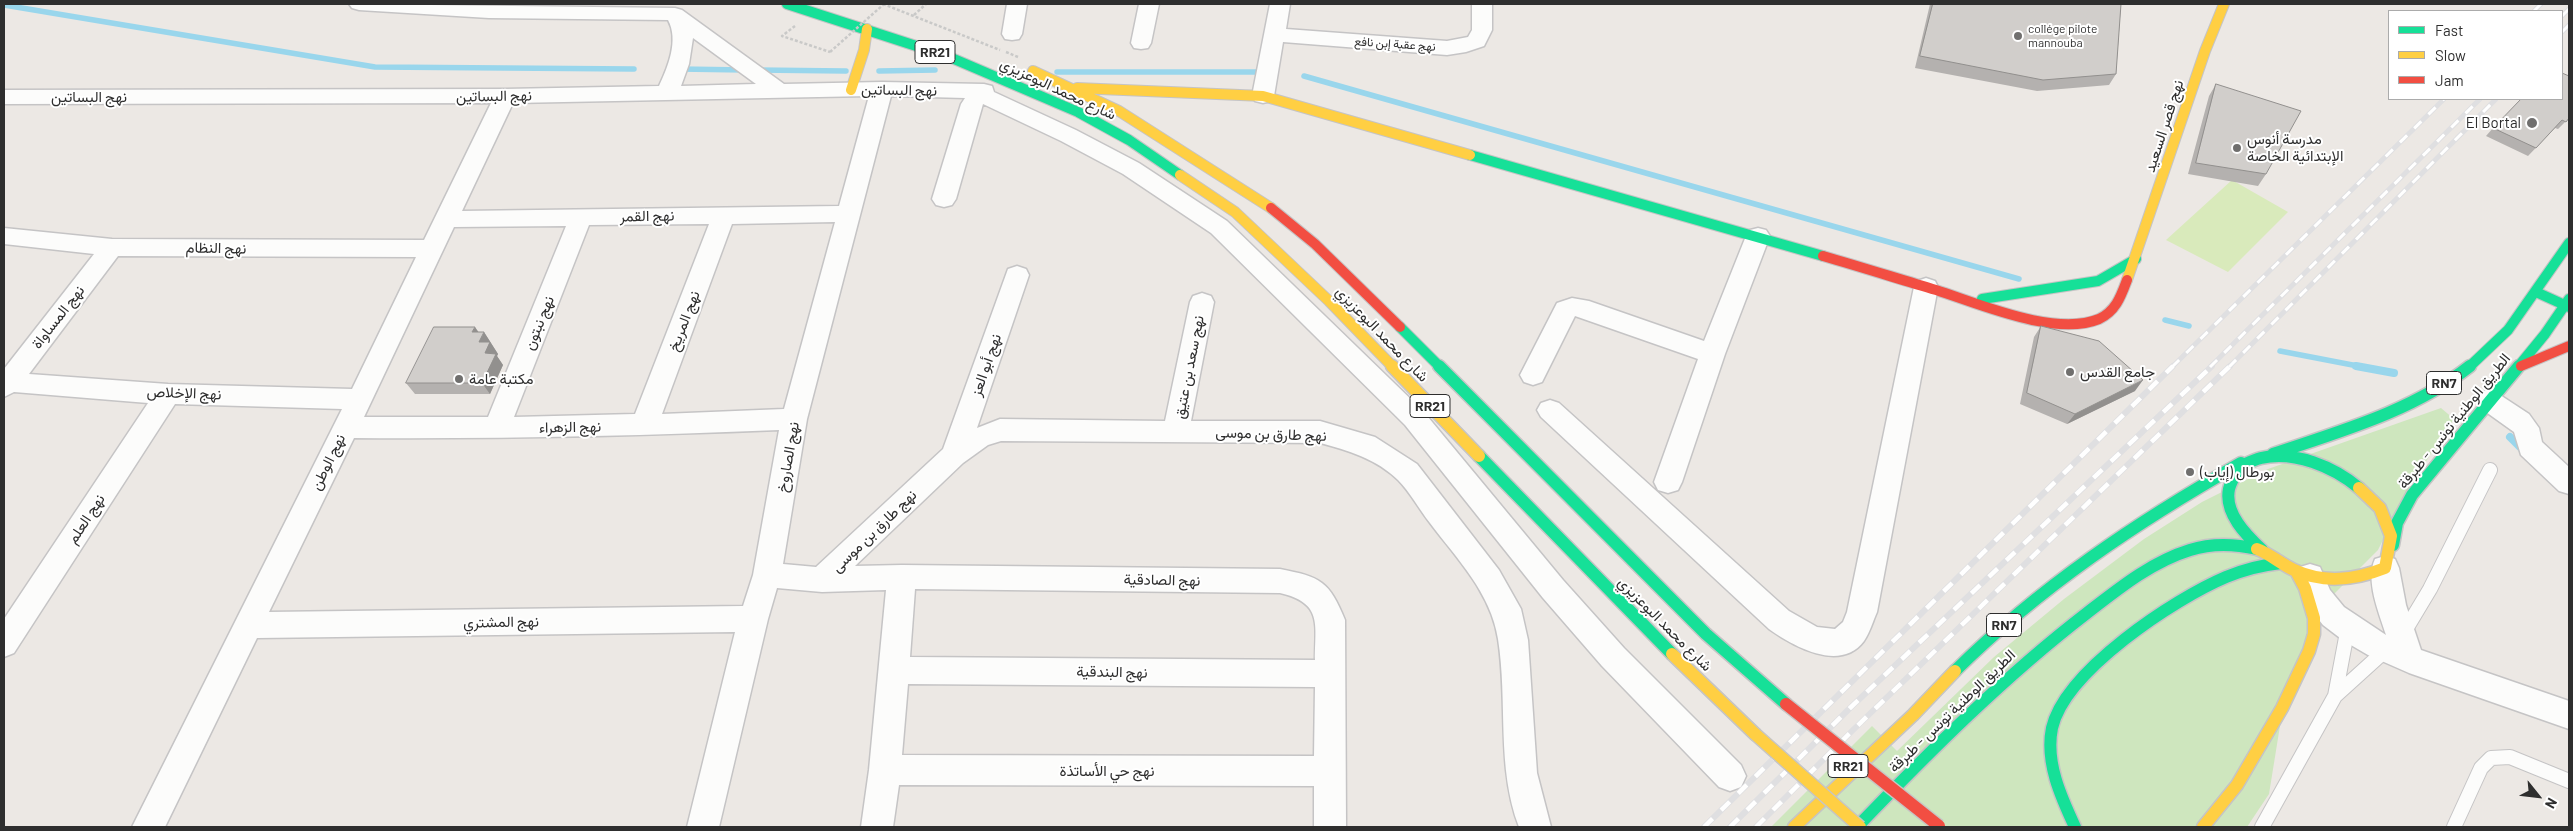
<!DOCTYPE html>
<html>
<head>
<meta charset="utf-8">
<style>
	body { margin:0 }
	#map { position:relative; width:2573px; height:831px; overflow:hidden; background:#ece8e4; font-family:Barlow,sans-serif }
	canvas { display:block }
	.frame { position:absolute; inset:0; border:5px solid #2e2e2e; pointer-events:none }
	.legend { position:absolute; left:2388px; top:10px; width:175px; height:90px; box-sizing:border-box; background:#fff; border:1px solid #ababab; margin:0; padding:6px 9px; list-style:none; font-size:15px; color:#2e2e2e }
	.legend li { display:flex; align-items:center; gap:10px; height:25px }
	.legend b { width:25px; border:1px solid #ababab }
	.north { position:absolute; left:2513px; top:771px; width:50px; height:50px; -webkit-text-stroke:4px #fff; paint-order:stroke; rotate:119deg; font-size:14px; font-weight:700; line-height:20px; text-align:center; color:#2e2e2e }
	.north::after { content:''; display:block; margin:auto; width:18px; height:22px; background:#2e2e2e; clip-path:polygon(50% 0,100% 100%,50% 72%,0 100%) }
</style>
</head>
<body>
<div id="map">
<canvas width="2573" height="831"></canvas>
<div class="frame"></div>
<ul class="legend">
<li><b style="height:6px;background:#16e098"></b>Fast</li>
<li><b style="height:6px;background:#ffcf43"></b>Slow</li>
<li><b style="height:6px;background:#f24e42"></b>Jam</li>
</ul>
<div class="north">N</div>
</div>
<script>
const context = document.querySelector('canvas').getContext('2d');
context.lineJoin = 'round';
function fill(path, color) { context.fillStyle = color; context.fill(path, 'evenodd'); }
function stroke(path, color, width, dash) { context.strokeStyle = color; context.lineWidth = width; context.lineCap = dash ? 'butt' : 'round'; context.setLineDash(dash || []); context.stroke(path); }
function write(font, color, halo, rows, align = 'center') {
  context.font = font + ' Barlow,Vazirmatn,sans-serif'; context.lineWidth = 4; context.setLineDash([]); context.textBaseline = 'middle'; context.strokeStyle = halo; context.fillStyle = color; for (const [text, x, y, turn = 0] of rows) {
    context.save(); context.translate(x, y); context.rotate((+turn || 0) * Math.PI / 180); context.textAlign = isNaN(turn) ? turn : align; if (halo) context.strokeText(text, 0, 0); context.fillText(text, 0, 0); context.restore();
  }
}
const green = new Path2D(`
	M2441,408l13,11 -43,65 -33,66 -58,58 -36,93 -15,93 -22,33h-476l101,-101 25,25 97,-94 70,-58 80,-60 58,-37 66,-33z`);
const pitch = new Path2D(`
	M2232,180l56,32 -60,60 -62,-32z`);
const streamFar1 = new Path2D(`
	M4,5l371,62 259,2
	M679,69l66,1
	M756,70l90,1
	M879,71l56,-1
	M1057,72h204
	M1304,76l715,203
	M2165,320l24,6
	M2280,351l83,16`);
const stream = new Path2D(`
	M2356,366l38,7
	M2510,437l14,14`);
const path = new Path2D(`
	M883,4l117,46
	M914,15l12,-11
	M795,26l-13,10 48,16
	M1006,52l12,5`);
const lane = new Path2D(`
	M2403,634l27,-45 60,-119
	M2335,696l53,-48
	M2262,827l73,-131 13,-69
	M2454,827l27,-59 10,-10 19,-1 59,24`);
const street = new Path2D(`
	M349,4l326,4 7,2 102,74 98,-2 102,2 8,2 2,6 82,38 63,33 88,58 196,190 140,169 61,68 117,117 5,11 -5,11 -11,4 -11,-4 -117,-121 -59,-68 -138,-173 -194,-192 -88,-59 -62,-33 -78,-37 -27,95 -4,6 -8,2 -8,-2 -4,-6 29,-95 4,-6 -74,-2 -84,323 -24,145 33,3 127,-118 65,-180 9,-3 9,3 3,6 -52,153 23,-9 165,2 25,-119 3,-6 9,-3 9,3 3,6 -23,119h129l55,16 42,27 82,106 22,39 7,31 9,133 14,54h-32c-23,-60 -11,-125 -21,-188 -7,-46 -41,-80 -68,-116 -11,-14 -20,-31 -32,-43 -21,-21 -51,-30 -78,-37l-319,-2 -13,4 -25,18 -108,103 47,-1 378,4c41,8 49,12 65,51l1,207h-32v-41l-415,-1 -6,42h-32l8,-57 17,-180 -64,2 -45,-4 -9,31 -49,208h-32l48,-195 -478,6 -92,189h-33l210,-418 -167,-5 -161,249 -10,4v-38l144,-216 -134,-11 -10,5v-28l90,-115 -90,-10v-16l108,11 312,1 67,-137 -487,1v-14l501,-1 154,-3c9,-19 20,-46 9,-66l-179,-2 -130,-8 -7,-2zM693,38l63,46 -75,2 8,-22zM869,96l-30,110 -377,5 51,-108zM835,222l-51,187 -122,5 70,-190zM709,224l-74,190 -121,3 75,-192zM566,226l-78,191h-124l90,-190zM118,256l298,1 -64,132 -184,-5 -139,-10zM779,430l-26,145 -10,31 -474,6 85,-174c142,1 283,-2 425,-8zM915,589l365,4c43,10 35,31 35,67l-405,-3zM908,684l407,3 -1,69 -412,-1z
	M1007,4h20l-5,30 -3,5 -7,1 -7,-1 -3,-5z
	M1139,4h20l-8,39 -3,5 -7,1 -7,-1 -3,-5z
	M1270,4h20l-4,25 161,12 21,-4 4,-7v-26h20v26l-8,16 -18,6 -19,3 -164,-13 -9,54 -3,5 -8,2 -8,-2 -3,-5z
	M1758,228l8,2 4,6 -45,118 -43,128 -4,8 -10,3 -10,-3 -4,-8 44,-123 -123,-43 -33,66 -9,3 -9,-3 -4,-7 37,-72 15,-5 17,3 115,40 42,-105 4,-6z
	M1926,278l9,3 3,6 -61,325c-4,9 -7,20 -13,29 -24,32 -71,5 -95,-12l-228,-212 -4,-7 4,-7 9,-3 9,3 230,208 28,16 18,2 8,-7 4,-10 67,-325 3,-6z
	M2488,390l9,3 32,21 10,14 3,14 27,25v27l-10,-3 -38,-36 -7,-23 -35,-25 -4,-7 4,-7z
	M2385,556l10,3 4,9 7,37 15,45 148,51v28l-160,-56 -41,-18 -24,-14 -21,-16 -15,-19 -12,-30 4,-9 10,-3 10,3 10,23 14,17 42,28c-7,-22 -21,-55 -11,-76z`);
const fastFar1 = new Path2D(`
	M787,4l160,52 131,56 51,28 51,35
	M1470,155l353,101
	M2536,292l33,15
	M1982,299l116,-18 38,-22
	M1400,327l40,40
	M2469,367l39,-37 61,-87
	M2518,367l27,-33 24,-35`);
const fast = new Path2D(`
	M1439,366l267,268 80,70
	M2273,454c68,-23 140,-43 197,-88
	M1479,456l193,198
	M2393,545l4,-22 15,-28 107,-129
	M2262,550c-16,-15 -38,-37 -33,-61 2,-8 7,-15 10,-22 7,-3 14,-7 22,-9 33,-8 73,9 98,30
	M1955,671c85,-84 182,-149 286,-208
	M1857,827c73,-76 147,-150 230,-214 31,-24 64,-51 103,-63 22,-7 45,-6 67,-1
	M2075,827c-14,-30 -30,-65 -23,-99 13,-57 122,-129 174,-151 17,-7 36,-12 55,-14`);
const slowFar1 = new Path2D(`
	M1033,71l86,40 152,97
	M1077,88l186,8
	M851,90l13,-40 3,-21
	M1263,96l207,59
	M1180,175l55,37 94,89 64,66
	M2127,280l78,-229 19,-47`);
const slow = new Path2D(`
	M1392,366l87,90
	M2257,549c13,5 24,15 37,21 31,14 61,10 91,-2l6,-32 -11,-28 -21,-20
	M1672,654l83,80
	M1794,827l119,-112 42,-44
	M2203,827l34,-42 45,-77 27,-57 5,-17v-16l-9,-30 -9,-17`);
const jam = new Path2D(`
	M1271,208l44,36 85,83
	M1823,256c38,11 76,23 113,34 44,14 119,47 163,29 17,-8 22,-23 28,-39
	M2521,366l48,-20`);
const railFar1 = new Path2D(`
	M2534,11l7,-7
	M2562,16l7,-7
	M2562,32l7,-7
	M2172,367l272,-268
	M2210,367l270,-268
	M2229,367l267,-268`);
const rail = new Path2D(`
	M1704,827l469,-461
	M1730,827l120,-119 362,-342
	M1756,827l97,-97 377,-364`);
const pathBridge = new Path2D(`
	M830,52l54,-48`);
const slowBridge = new Path2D(`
	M1755,734l105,93`);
const jamBridge = new Path2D(`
	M1786,704l153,122`);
const wall = new Path2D(`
	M1930,4h191l-5,70 -7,11 -72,6 -122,-23z
	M2216,84l50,90 -8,12 -70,-12 21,-78z
	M2569,118l-11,11 -3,-1 -27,28 -42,-20 7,-8z
	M2041,326l94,65 -68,33 -47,-20 14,-67z
	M478,332h6l14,22 -1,2 6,9 -13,29h-75l-9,-11z`);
const shadedWall = new Path2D(`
	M475,327l7,10 2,-5 14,22 -1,2 6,9 -13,29 -8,-11 3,-30 -13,-21z
	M2143,380l-8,11 -68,33 8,-10z`);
const building = new Path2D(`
	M1933,4h188l-5,70 -73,6 -123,-24z
	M2562,73l7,3v42l-3,4 -4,-2 -26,28 -43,-20 28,-29h41z
	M2216,84l85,27 -35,63 -70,-11z
	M2041,326l58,15 44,39 -68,34 -48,-21z
	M434,327h41l-3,5h12l-5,10h11l-5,11 11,1 -14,29h-76z`);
const markers = [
	[2018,36,5,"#706f6e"],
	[2532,123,6,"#706f6e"],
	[2237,148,5,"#706f6e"],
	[2070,372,5,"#706f6e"],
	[459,379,5,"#706f6e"],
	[2190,472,5,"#706f6e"]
];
const farPoinames = [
	["collége pilote",2028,29],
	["mannouba",2028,43]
];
const farStreetnames = [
	["نهج عقبة إبن نافع",1395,44,4]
];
const shields = [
	[935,52,40],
	[2444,383,35],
	[1430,406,40],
	[2004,625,35],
	[1848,766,40]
];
const shieldNames = [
	["RR21",935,52],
	["RN7",2444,383],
	["RR21",1430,406],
	["RN7",2004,625],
	["RR21",1848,766]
];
const streetNames = [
	["شارع محمد البوعزيزي",1058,89,25],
	["نهج البساتين",899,90,1],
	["نهج البساتين",494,96,-1],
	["نهج البساتين",89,97],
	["نهج قصر السعيد",2164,126,-72],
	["نهج القمر",647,216,-1],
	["نهج النظام",216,248,1],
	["نهج المساواة",58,317,-52],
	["نهج المريخ",684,321,-69],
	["نهج نبتون",539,323,-68],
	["شارع محمد البوعزيزي",1382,334,46],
	["نهج أبو العز",986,365,-71],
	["نهج سعد بن عتيق",1189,367,-79],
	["نهج الإخلاص",184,393,2],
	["الطريق الوطنية تونس - طبرقة",2454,421,-51],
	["نهج الزهراء",570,427,-1],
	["نهج طارق بن موسى",1271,434,2],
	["نهج الصاروخ",788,457,-80],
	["نهج الوطن",328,462,-64],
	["نهج العلم",86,519,-57],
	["نهج طارق بن موسى",874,531,-44],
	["نهج الصادقية",1162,580,1],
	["نهج المشتري",501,622,-1],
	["شارع محمد البوعزيزي",1665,624,45],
	["نهج البندقية",1112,672,1],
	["الطريق الوطنية تونس - طبرقة",1952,711,-44],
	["نهج حي الأساتذة",1107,771]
];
const poiNames = [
	["El Bortal",2521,123,"right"],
	["مدرسة أنوس",2247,139],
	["الإبتدائية الخاصة",2247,156],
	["جامع القدس",2080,372],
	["مكتبة عامة",469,379],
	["بورطال (إياب)",2200,472]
];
fill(green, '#cee6be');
fill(pitch, '#d9eabb');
stroke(streamFar1, '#99d6ec', 5.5);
stroke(stream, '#99d6ec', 8);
stroke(lane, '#c5c4c5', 16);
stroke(street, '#c5c4c5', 3);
stroke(fastFar1, '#c5c4c5', 12);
stroke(fast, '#c5c4c5', 15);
stroke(slowFar1, '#c5c4c5', 12);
stroke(slow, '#c5c4c5', 15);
stroke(jam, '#c5c4c5', 12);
stroke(path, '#c9c9c8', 2.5, [3, 2]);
stroke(lane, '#fcfcfb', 14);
fill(street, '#fcfcfb');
stroke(fastFar1, '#16e098', 10);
stroke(fast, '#16e098', 12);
stroke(slowFar1, '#ffcf43', 10);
stroke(slow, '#ffcf43', 12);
stroke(jam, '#f24e42', 10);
stroke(railFar1, '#dfdfe1', 5);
stroke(rail, '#dfdfe1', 6);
stroke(railFar1, '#fff', 3, [10]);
stroke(rail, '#fff', 4.5, [12]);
stroke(slowBridge, '#c6c5c4', 15, []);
stroke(jamBridge, '#c6c5c4', 15, []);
stroke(pathBridge, '#c9c9c8', 2.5, [3, 2]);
stroke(slowBridge, '#ffcf43', 12);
stroke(jamBridge, '#f24e42', 12);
fill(wall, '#b4b1af');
fill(shadedWall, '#92908e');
fill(building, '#d1cecb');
stroke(building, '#92908e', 1);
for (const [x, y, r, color] of markers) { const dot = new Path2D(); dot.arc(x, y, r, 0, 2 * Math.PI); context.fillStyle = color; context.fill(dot); stroke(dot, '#fff', 2); }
write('12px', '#2e2e2e', '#fff', farPoinames, 'left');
write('12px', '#2e2e2e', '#fff', farStreetnames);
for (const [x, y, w] of shields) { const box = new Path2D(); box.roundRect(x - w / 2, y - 11.5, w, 23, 4); context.fillStyle = '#fff'; context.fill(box); stroke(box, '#2e2e2e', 1); }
write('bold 14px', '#2e2e2e', null, shieldNames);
write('15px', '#2e2e2e', '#fff', streetNames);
write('15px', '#2e2e2e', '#fff', poiNames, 'left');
</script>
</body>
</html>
